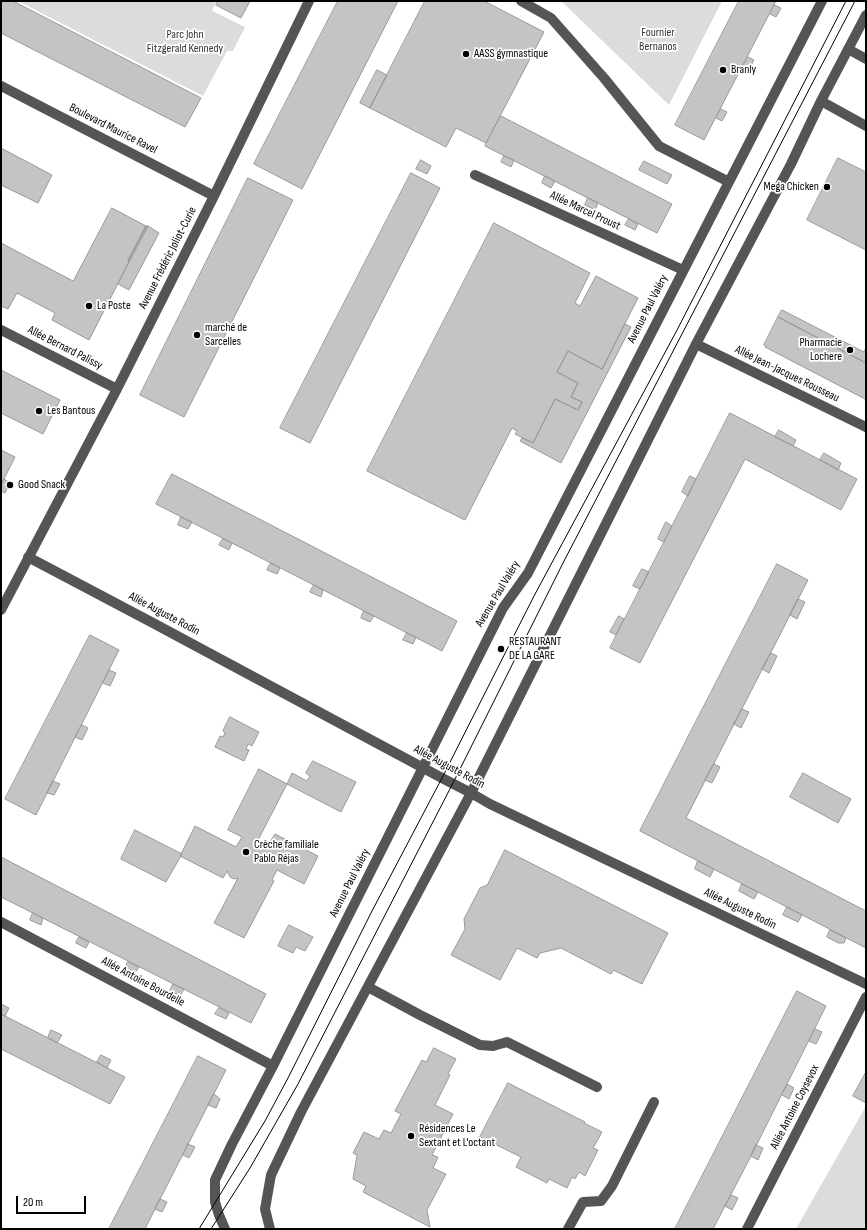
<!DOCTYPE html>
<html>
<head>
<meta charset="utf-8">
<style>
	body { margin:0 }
	#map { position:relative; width:867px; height:1230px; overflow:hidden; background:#fff; font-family:"Sofia Sans Condensed",sans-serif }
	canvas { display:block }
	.frame { position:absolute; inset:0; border:2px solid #000; pointer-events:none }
	.scale { position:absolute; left:16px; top:1196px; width:70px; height:18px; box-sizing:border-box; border:2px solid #000; border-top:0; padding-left:5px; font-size:12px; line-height:14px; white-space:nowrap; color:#000; -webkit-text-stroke:3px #fff; paint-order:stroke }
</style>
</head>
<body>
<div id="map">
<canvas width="867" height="1230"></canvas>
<div class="frame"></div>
<div class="scale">20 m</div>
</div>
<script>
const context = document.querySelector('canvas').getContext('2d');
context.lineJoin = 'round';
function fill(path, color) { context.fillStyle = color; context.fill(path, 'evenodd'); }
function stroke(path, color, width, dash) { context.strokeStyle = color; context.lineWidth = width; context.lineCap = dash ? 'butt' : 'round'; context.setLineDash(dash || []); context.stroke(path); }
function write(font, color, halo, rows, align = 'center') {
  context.font = font + ' "Sofia Sans Condensed",sans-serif'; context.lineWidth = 3.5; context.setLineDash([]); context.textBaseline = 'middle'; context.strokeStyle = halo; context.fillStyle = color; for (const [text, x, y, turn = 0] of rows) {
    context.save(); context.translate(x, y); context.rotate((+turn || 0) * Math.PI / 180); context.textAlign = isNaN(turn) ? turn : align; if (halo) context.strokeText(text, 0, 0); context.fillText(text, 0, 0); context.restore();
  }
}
const green = new Path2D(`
	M18,1h198l-4,10 33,16 -12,24h-6l-24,45z
	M561,1h161l-53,104z
	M866,1106v123h-70z`);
const building = new Path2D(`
	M1,1h12l188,97 -16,29 -184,-94z
	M218,1h32l-9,17 -25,-13z
	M338,1h60l-96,188 -48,-25z
	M425,1h59l60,31 -58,111 -30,-15 -10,19 -76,-39z
	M739,1h37l-72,139 -29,-15z
	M774,5l7,3 -5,9 -6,-3z
	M748,57l6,3 -5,9 -6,-3z
	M377,70l10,5 -17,33 -10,-5z
	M721,109l6,3 -5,9 -6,-3z
	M501,116l171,88 -15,29 -172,-87z
	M1,148l51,27 -14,28 -37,-18z
	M504,156l10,4 -3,7 -10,-5z
	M838,158l28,14v78l-59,-30z
	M421,160l10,6 -4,8 -11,-5z
	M644,161l28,14 -5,9 -28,-14z
	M411,173l29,15 -130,255 -30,-15z
	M545,176l10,5 -4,7 -9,-5z
	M248,178l45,22 -109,217 -44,-22z
	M588,198l10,5 -3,7 -10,-5z
	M112,208l34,18 -18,35 1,1 -40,78 -37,-20 3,-7 -38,-20 -9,16 -7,-3v-63l72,38z
	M629,219l9,5 -3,6 -10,-5z
	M494,223l96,50 -15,30 5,3 16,-30 42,22 -36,71 -34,-18 -11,21 21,11 -7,14 11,5 -4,8 -23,-11 -22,44 -18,-9 2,-3 -5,-3 -47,92 -98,-49z
	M146,226h2l-19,36 -1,-1z
	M148,226l11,7 -30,57 -11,-6z
	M782,310l82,42 2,-4v15l-88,-46z
	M778,317l88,46v33l-1,3 -100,-52 1,-1 -2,-1z
	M625,324l6,3 -70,136 -41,-22 2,-3 11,5 22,-44 23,11 4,-8 -11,-5 7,-14 -21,-11 11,-21 34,18z
	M1,370l59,30 -17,34 -42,-21z
	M730,413l127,66 -16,31 -96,-51 -105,204 -30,-15z
	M779,430l17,10 -3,6 -18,-9z
	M1,450l14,7 -14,28z
	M824,453l17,10 -3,7 -18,-10z
	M172,474l285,147 -15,30 -286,-147z
	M690,476l6,3 -8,17 -6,-4z
	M4,479l6,4 -5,10 -4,-2v-6z
	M181,517l11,5 -4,7 -10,-4z
	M666,522l6,4 -8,16 -6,-3z
	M223,539l9,4 -3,7 -10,-5z
	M271,563l9,5 -3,6 -10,-4z
	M777,564l31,16 -122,238 180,93v37l-226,-117z
	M642,569l7,3 -9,17 -7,-3z
	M314,585l9,5 -2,7 -11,-5z
	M798,599l7,3 -8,17 -7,-4z
	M364,611l10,5 -4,6 -9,-4z
	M619,616l5,3 -8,16 -6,-3z
	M407,633l9,4 -3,7 -10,-4z
	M90,635l29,15 -83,165 -31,-16z
	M771,653l6,3 -8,17 -7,-4z
	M109,670l7,3 -6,13 -7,-3z
	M742,709l7,3 -8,16 -7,-4z
	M230,717l29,15 -7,14 -4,-2 -2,5 3,1 -5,11 -29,-14 5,-11 3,1 2,-4 -2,-2z
	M82,725l6,3 -6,12 -7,-3z
	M313,761l43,21 -15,30 -54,-28 5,-11 15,8 3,-5 -4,-3z
	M714,764l6,3 -8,16 -7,-3z
	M259,769l28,15 -32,62 10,4 10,-16 43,22 -14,28 -27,-14 -5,10 2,1 -30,57 -30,-15 24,-45 -4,1 -4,-2 -3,-6 -4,7 -43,-22 15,-30 41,21 6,-10 -14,-7z
	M803,773l48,26 -13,24 -48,-26z
	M53,781l7,3 -6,11 -7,-2z
	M135,830l47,24 -16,28 -45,-23z
	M505,850l163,83 -26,51 -29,-14 -2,4 -50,-26 -21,5 -3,5 -20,-10 -17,32 -49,-25 14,-26 -1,-10 16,-31 7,-3z
	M1,857l265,137 -15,29 -250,-126z
	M698,861l16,8 -4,8 -15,-8z
	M742,884l16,8 -4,7 -15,-8z
	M787,907l15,8 -4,7 -15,-7z
	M33,913l10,5 -2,7 -11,-5z
	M289,925l24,12 -8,14 -9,-4 -3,6 -15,-7z
	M830,930l16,8 -2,5h-6l-11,-6z
	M79,937l10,5 -3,6 -10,-5z
	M128,962l11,5 -4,6 -10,-5z
	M173,984l11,5 -4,7 -10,-5z
	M797,991l29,15 -75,150 -38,73h-38z
	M1,1004l8,4 -4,8 -4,-2z
	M219,1008l10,5 -3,6 -11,-5z
	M1,1014l124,63 -15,27 -109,-55z
	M815,1029l7,3 -6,12 -7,-3z
	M51,1030l11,5 -5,8 -9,-5z
	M434,1048l22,11 -8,15 2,1 -15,30 18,9 -21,41 6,2 -5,11 13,6 -19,36 3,17 -67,-35 3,-6 -13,-7 4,-24 -4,-2 11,-21 15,7 5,-9 7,3 10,-19 -6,-3 27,-51 4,2z
	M101,1055l10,5 -4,8 -10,-6z
	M198,1056l28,14 -71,139 -10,20h-36z
	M866,1072v31l-13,-7z
	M508,1083l77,39 -1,1 18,9 -9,16 5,2 -13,26 -6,-4 -4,7 -3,-2 -5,11 -18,-9 -2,4 -31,-16 5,-10 -41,-20z
	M787,1084l7,4 -5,11 -7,-4z
	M214,1094l6,5 -4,9 -8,-3z
	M188,1144l7,3 -6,11 -6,-3z
	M756,1145l7,3 -5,12 -7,-4z
	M731,1195l7,3 -6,12 -7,-4z
	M160,1199l7,3 -5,10 -7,-3z`);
const minor = new Path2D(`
	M521,1l30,17 53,60 55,68 70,36
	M848,49l18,10
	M1,86l213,110
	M821,101l45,25
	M475,175l208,95
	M1,330l116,59
	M696,344l170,83
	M28,557l125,66 289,155 29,15 19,11 376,180
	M1,610l116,-221 97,-193 95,-195
	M1,922l272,144
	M368,987l52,28 60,30 13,1 14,-4 90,45
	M225,1229l-6,-14 -4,-13v-22l17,-36 41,-78 230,-458 25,-35 294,-572
	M270,1229l-5,-20 6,-34 30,-63 170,-319 225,-449 95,-180 30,-63 45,-86
	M568,1229l15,-27 18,-1 11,-15 42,-84
	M747,1229l119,-232`);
const tram = new Path2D(`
	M199,1229l66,-108 23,-43 84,-167 70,-133 92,-182 142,-264 170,-331
	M211,1229l39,-61 48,-84 155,-301 110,-220 292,-562`);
const markers = [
	[466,54,4,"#000"],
	[723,70,4,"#000"],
	[827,187,4,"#000"],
	[89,306,4,"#000"],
	[197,335,4,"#000"],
	[850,350,4,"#000"],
	[39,411,4,"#000"],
	[10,485,4,"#000"],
	[501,649,4,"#000"],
	[246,852,4,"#000"],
	[411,1136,4,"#000"]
];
const parkNames = [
	["Fournier",658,33],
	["Bernanos",658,47],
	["Parc John",185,35],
	["Fitzgerald Kennedy",185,49]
];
const poiNames = [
	["AASS gymnastique",474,54],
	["Branly",731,70],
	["Mega Chicken",819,187,"right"],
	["La Poste",97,306],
	["marché de",205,328],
	["Sarcelles",205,342],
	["Pharmacie",842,343,"right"],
	["Lochere",842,357,"right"],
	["Les Bantous",47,411],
	["Good Snack",18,485],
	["RESTAURANT",509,642],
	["DE LA GARE",509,656],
	["Crèche familiale",254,845],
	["Pablo Réjas",254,859],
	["Résidences Le",419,1129],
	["Sextant et L'octant",419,1143]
];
const streetNames = [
	["Boulevard Maurice Ravel",113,129,27],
	["Allée Marcel Proust",585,211,25],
	["Avenue Frédéric Joliot-Curie",168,258,-63],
	["Avenue Paul Valéry",648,309,-63],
	["Allée Bernard Palissy",65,348,27],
	["Allée Jean-Jacques Rousseau",787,374,26],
	["Avenue Paul Valéry",498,594,-59],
	["Allée Auguste Rodin",164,614,28],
	["Allée Auguste Rodin",449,767,28],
	["Avenue Paul Valéry",350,883,-63],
	["Allée Auguste Rodin",740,909,26],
	["Allée Antoine Bourdelle",143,982,28],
	["Allée Antoine Coysevox",795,1107,-63]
];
fill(green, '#dcdcdc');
fill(building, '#c4c4c4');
stroke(building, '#999', 1);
stroke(minor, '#555', 10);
stroke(tram, '#000', 1);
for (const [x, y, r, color] of markers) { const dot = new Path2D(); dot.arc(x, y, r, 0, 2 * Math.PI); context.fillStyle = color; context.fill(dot); stroke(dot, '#fff', 1.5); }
write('12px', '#333', '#fff', parkNames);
write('12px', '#000', '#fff', poiNames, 'left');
write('12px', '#000', '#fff', streetNames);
</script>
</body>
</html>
